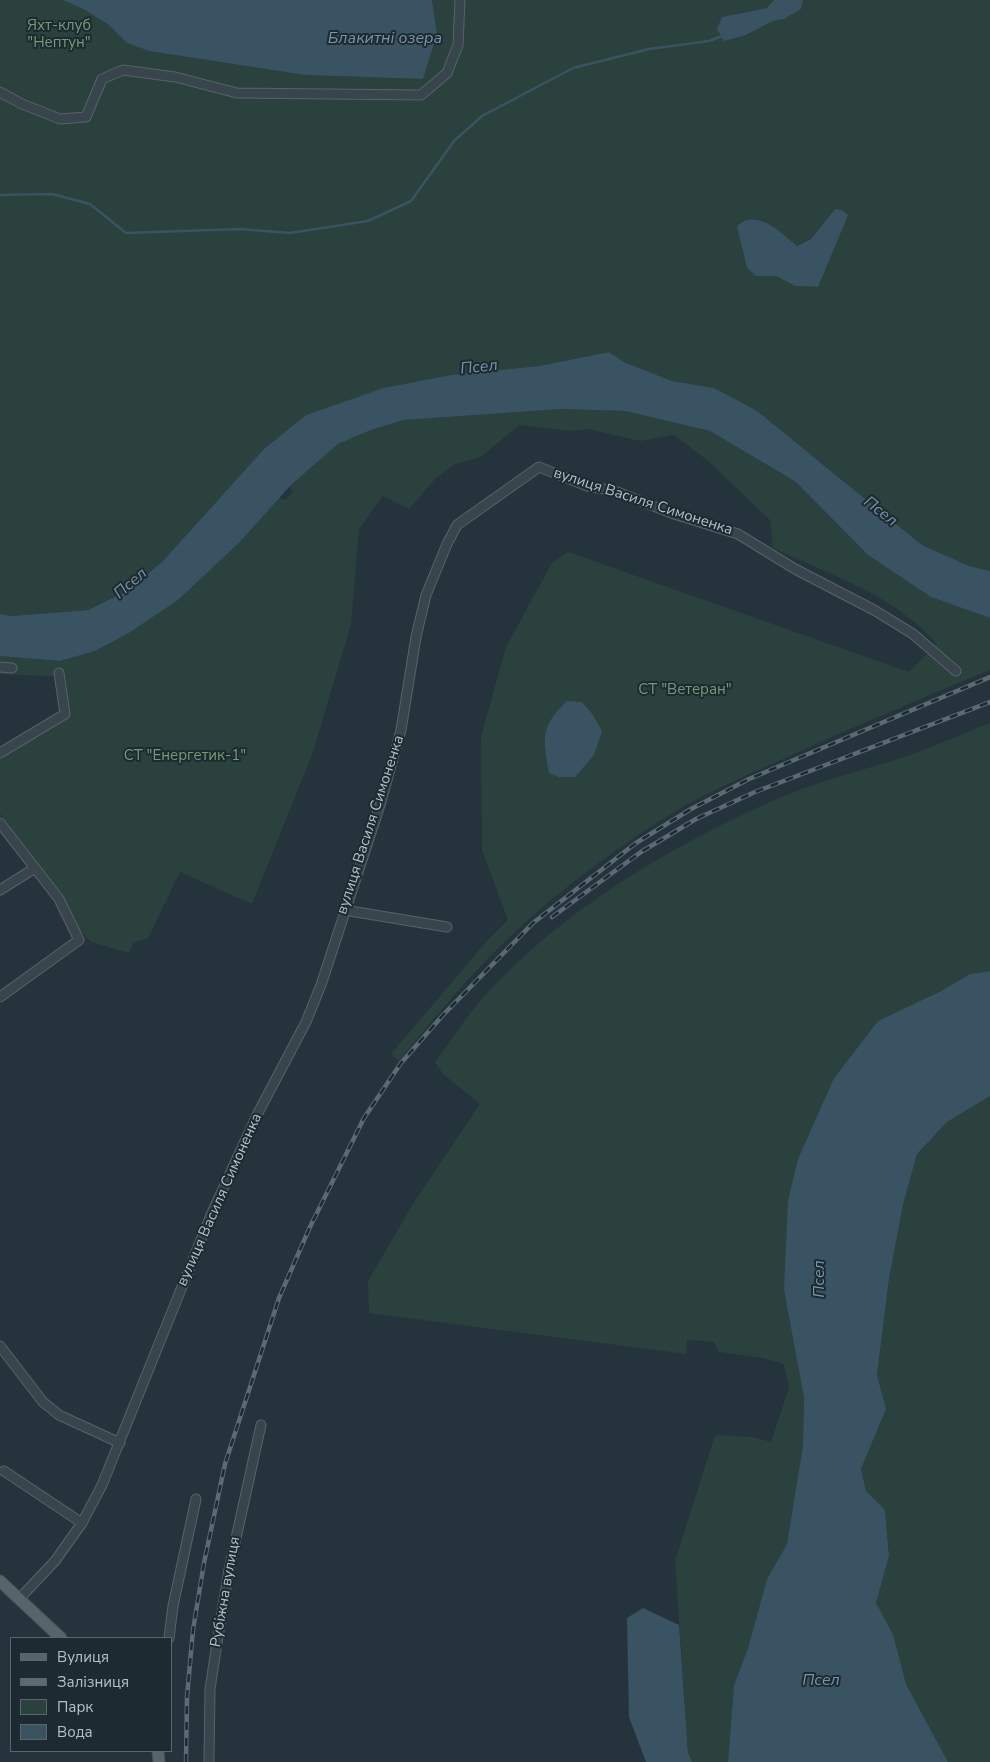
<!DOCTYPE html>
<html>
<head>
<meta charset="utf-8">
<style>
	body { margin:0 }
	#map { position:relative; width:990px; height:1762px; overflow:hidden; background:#25343c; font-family:"Nunito Sans",sans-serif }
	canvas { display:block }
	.legend { position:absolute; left:10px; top:1637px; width:162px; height:115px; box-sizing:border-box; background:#1e2a31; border:1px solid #5a666d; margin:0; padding:6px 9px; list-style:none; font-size:15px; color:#b4c0c7 }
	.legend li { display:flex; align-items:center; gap:10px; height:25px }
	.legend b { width:25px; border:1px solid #5a666d }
</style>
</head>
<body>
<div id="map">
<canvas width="990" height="1762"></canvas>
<ul class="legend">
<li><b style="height:6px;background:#57646c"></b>Вулиця</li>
<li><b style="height:6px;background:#5b6a73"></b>Залізниця</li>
<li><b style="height:14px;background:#2a413d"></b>Парк</li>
<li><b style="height:14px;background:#395362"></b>Вода</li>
</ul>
</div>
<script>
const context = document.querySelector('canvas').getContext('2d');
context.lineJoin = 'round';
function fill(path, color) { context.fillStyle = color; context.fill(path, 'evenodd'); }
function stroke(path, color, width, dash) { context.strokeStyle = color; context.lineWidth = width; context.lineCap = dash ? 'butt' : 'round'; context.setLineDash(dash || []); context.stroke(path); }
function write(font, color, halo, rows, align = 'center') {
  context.font = font + ' "Nunito Sans",sans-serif'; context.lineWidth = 4; context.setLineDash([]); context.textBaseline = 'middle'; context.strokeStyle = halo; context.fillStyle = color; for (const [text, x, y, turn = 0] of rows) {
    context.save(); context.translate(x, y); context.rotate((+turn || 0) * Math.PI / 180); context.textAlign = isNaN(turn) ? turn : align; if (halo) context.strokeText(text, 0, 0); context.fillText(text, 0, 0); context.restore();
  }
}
const green = new Path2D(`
	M0,0h63l22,10 24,15 18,18 22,8 156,24 118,4 14,-45 -5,-34h342l-7,8 -45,9 24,18 27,-14 11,-2 17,-10 2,-9h187v571l-21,-5 -47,-21 -109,-89 -99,-68 -42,-7 -48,-19 -15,-10 -70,14 -88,9 -145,40 -42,34 -102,113 -35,29 -39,19 -77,6 -11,-2zM835,209l-6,48 -11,30 -23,-1 -19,-10 -39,-50c20,-19 44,7 59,20l15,-7z
	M561,409l64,2 85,20 86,51 72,73 63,42 59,21v52c-68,28 -135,56 -202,87 -38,17 -77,33 -112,54 -57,35 -112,75 -161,121 -42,39 -80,85 -116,129l-8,-7 95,-112 22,-22 -26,-70 -1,-113 25,-90 46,-84 16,-11 341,120 28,-28c-42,-49 -107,-69 -164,-96l-3,-28 -63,-60 -33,-25 -34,6 -52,-12 -18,2 -51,-6 -38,32 -26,7 -19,14 -27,31 -26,-13 -24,33 -8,95 -38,128 -61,152 -72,-32 -32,66 -15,5 -4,10 -38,-11 -18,-19 -14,-31 -59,-78v-59l69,-42 -4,-36 -65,-3v-18l60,5 35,-10 34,-18 49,-33 62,-58 39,-44 6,2 8,-8 -3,-6 48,-42 33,-14 33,-10z
	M990,723v248l-20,3 -29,17 -63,30 -44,57 -50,212 20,108 -1,48 -8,57 -8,41 -20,35 -19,69 -14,37 -6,77h-36l-4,-10 -13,-191 40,-126 38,2 18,5 18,-54 -5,-24 -21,-6 -44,-6 -5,-10 -27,-2 -1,14 -317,-41 -1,-32 48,-82 64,-95 -37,-30 -8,-12c15,-20 29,-42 45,-61 78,-89 192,-156 299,-203 39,-16 79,-27 119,-39 31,-10 62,-24 92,-36z
	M990,1096v666h-42l-42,-78 -13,-50 -17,-31 13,-47 -4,-46 -19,-19 -5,-22 25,-60 -9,-34 12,-96 14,-74 14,-51 30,-32z`);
const water = new Path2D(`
	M63,0h369l5,34 -14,45 -118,-4 -156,-24 -22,-8 -18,-18 -24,-15z
	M774,0h29l-2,9 -17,10 -11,2 -27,14 -22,6 -7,-12 5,-12 45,-9z
	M835,209l7,1 6,5 -30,72 -23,-1 -19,-10h-20l-9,-8 -10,-42c20,-19 44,7 60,20l14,-7z
	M609,352l15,10 48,19 42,7 43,23 165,134 47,21 21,5v47l-59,-21 -63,-42 -72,-73 -86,-51 -85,-20 -64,-2 -157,11 -33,10 -33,14 -48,42 -50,56 -62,58 -49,33 -34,18 -35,10 -60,-5v-42l11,2 77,-6 39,-19 35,-29 102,-113 42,-34 78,-27 67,-13 88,-9z
	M567,701l15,1 11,13 9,16 -8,24 -19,22h-16l-10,-4c-6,-36 -9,-46 18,-72z
	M990,971v125l-43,26 -30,32 -14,51 -14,74 -12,96 9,34 -25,60 5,22 19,19 4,46 -13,47 17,31 13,50 42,78h-220l6,-77 14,-37 19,-69 20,-35 16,-98 1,-48 -20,-108 4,-89 10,-42 36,-81 44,-57 63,-30 29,-17z
	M643,1608l36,17 9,127 4,10h-46l-17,-45 -2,-99z`);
const stream = new Path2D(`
	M0,195l52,-1 38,10 36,29 114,-4 50,4 78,-12 43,-20 43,-60 28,-25 91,-48 76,-19 60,-8 13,-5`);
const minor = new Path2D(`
	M0,92l22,12 38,15 26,-2 16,-38 21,-9 52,7 62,16 184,2 26,-22 11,-28 2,-45
	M0,667l12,1
	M0,753l65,-39 -6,-41
	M0,823l59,76 20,41 -79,57
	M0,890l35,-22
	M344,910l103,17
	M0,1346l43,56 16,13 61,28
	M4,1471l78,52
	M20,1598l35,-37 27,-38 20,-38 109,-270 47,-102 48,-91 15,-37 59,-180 21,-75 15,-93 10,-42 21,-51 10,-19 82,-58 48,19 28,5 56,22 67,21 57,35 79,41 39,24 43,37
	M169,1638l4,-32 23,-107
	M209,1762l1,-73 7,-46 12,-73 32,-145`);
const major = new Path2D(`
	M0,1581l61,57
	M158,1751l1,11`);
const rail = new Path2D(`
	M552,917l89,-65 55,-33 59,-27 235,-90
	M186,1762l1,-65 6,-67 11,-67 21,-99 54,-166 31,-71 54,-109 37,-55 42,-48 90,-92 103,-80 55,-34 58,-30 241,-102`);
const parkNames = [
	["Яхт-клуб",59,26],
	["\"Нептун\"",59,43],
	["СТ \"Ветеран\"",685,690],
	["СТ \"Енергетик-1\"",185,756]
];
const streetNames = [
	["вулиця Василя Симоненка",643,502,18],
	["вулиця Василя Симоненка",371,825,-72],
	["вулиця Василя Симоненка",220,1200,-66],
	["Рубіжна вулиця",226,1592,-80]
];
const waterNames = [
	["Блакитні озера",385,39],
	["Псел",479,368,-6],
	["Псел",880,512,38],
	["Псел",131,584,-41],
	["Псел",820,1279,-90],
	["Псел",821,1681]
];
fill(green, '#2a413d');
fill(water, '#395362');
stroke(stream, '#395362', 2.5);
stroke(minor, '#57636a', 11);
stroke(major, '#455158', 13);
stroke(minor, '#39454c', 9);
stroke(major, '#57646c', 11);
stroke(rail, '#5b6a73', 4.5);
stroke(rail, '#1e2a31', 2.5, [8]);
write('15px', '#749c74', '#1e2a31', parkNames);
write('15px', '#b4c0c7', '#1e2a31', streetNames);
write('italic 16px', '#7696aa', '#1e2a31', waterNames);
</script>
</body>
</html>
